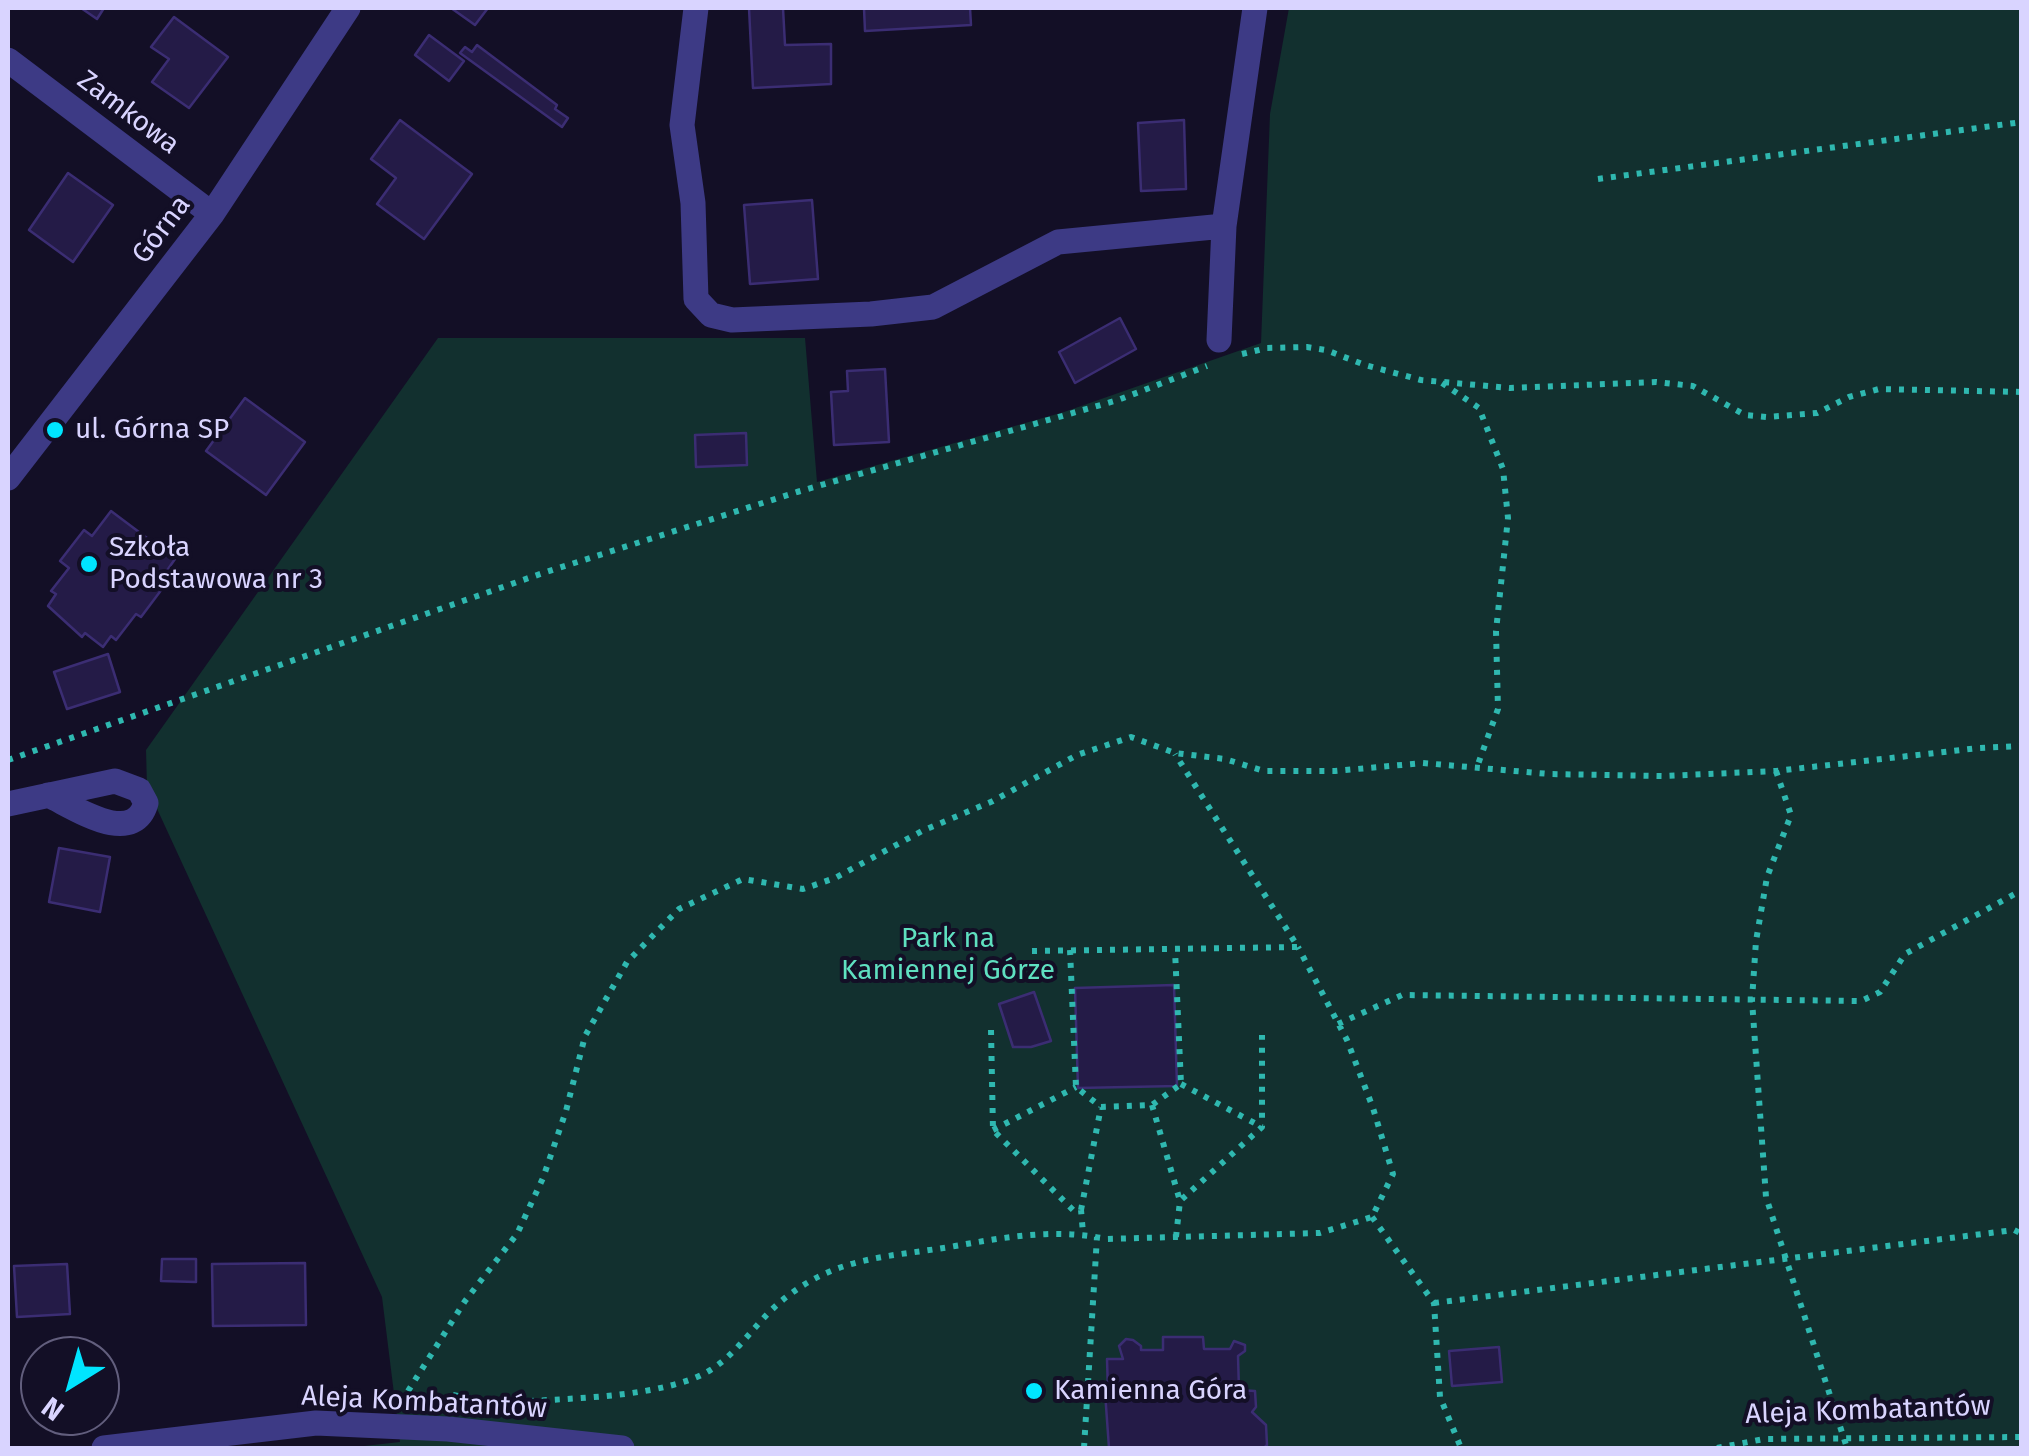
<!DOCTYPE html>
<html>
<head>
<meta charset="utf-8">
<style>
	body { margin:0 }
	#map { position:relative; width:2029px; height:1456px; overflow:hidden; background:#130f26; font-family:"Fira Sans",sans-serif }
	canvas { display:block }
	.frame { position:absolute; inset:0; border:10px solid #d9d4ff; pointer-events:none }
	.north { position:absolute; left:20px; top:1336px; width:100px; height:100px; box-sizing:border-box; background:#130f26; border:2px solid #625e7d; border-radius:50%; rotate:217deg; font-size:28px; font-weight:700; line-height:40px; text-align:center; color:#d9d4ff }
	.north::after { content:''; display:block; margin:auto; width:35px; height:45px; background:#00e5ff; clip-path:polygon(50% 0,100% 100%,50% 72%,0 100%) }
</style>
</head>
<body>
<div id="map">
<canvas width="2029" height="1456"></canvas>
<div class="frame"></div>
<div class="north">N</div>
</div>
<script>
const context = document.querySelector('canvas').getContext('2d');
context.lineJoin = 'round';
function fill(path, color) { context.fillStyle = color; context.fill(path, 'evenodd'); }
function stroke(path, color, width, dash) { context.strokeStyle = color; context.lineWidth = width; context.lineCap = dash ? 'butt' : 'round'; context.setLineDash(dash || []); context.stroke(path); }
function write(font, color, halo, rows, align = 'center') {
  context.font = font + ' "Fira Sans",sans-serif'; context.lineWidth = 8; context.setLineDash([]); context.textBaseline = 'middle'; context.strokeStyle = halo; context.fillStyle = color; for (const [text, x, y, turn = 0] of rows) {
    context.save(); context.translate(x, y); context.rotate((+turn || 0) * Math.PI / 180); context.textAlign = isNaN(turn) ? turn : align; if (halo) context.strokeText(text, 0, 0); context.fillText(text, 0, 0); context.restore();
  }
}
const green = new Path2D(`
	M1289,8h732v1440h-1675l54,-6 -18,-145 -235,-510 -1,-37 292,-412h367l12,144 247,-70 197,-69 9,-229z`);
const building = new Path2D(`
	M81,8h23l-7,11z
	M451,8h37l-13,17z
	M749,8h34l2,37 46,-1v40l-78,4z
	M864,8h106l1,17 -106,6z
	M174,17l54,40 -39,51 -37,-26 17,-23 -18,-12z
	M429,35l35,26 -15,20 -34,-26z
	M477,45l80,60 -2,4 13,9 -6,9 -102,-74 5,-6 7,5z
	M400,120l72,54 -48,65 -47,-35 19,-26 -25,-19z
	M1184,120l2,69 -45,2 -3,-68z
	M68,173l45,32 -40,57 -44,-32z
	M812,200l6,79 -68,5 -6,-79z
	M1120,318l16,31 -61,34 -16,-31z
	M885,369l4,73 -55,3 -3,-53 17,-1 -1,-20z
	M245,398l60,44 -39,53 -60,-44z
	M746,433l1,32 -51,2 -1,-32z
	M111,511l64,48 -18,26 5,4 -21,28 -5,-3 -20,26 -5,-4 -8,11 -18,-14 -3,4 -34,-31 8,-12 -5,-3 18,-23 -9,-7 24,-31 8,6z
	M108,654l12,38 -53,17 -13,-37z
	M59,848l51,9 -10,55 -51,-10z
	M1174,985l3,101 -99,2 -3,-100z
	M1034,992l17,49 -20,6h-18l-14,-43z
	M162,1259h34v23l-35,-1z
	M305,1263l1,62 -93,1 -1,-62z
	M67,1264l3,50 -53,3 -3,-51z
	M1163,1337h40l1,12h26l4,-8 11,4v6l-7,5 1,34 16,1 1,16 -4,5 14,13 1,20 -3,3h-155l-4,-56h3l-1,-33h16l-4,-13 7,-7 7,1 8,6v4h22z
	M1499,1347l3,35 -50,4 -3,-35z`);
const path = new Path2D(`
	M1598,179l424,-57
	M1242,354l25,-6 40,-1 19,3 39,15 56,15 89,8 146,-6 37,4 52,29 22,2 50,-4 32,-16 30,-8 143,3
	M1442,383l37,25 24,61 5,49 -12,113 2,78 -21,58
	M8,760l535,-187 254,-81 321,-92 89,-34
	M1776,771l15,44 -24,62 -11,64 -4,59 14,197 81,251
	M1070,950l6,137 25,20 51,-2 29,-21 -6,-134
	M1032,951l266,-4 -123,-193
	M1338,1024l64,-29 459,6 19,-9 25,-38 117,-64
	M991,1030l2,100 81,81 7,-1 2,23
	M1181,1084l81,43
	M1152,1105l28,96
	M993,1130l83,-43
	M1081,1210l20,-103
	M1372,1217l62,86 6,94 21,51
	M1176,1237l4,-36 82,-74v-92
	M1434,1303l580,-73 8,4
	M408,1391l57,-90 52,-67 26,-56 23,-67 19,-75 42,-74 52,-53 64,-30 60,10 32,-11 87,-47 71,-30 84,-46 54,-18 44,16 50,6 39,12h71l88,-8 126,11 114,2 113,-5 203,-23 43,-2
	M453,1395l22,4
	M503,1403c59,-5 134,-4 189,-24 44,-16 60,-57 97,-84 53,-40 104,-38 166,-49 51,-9 100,-18 151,-7l214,-6 52,-16 21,-43 -20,-66 -26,-68 -49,-93
	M1084,1448l13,-211
	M1717,1448l47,-9 258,-2`);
const minor = new Path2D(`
	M696,8l-14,117 11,78 3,96 15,16 21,5 139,-6 62,-7 125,-65 166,-16 31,-218
	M8,60l204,154
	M1219,340l5,-114
	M8,478l204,-264 136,-206
	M8,804l107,-23 24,9 7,13c-13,45 -72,4 -98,-8
	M104,1448l212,-25 132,6 174,19`);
const markers = [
	[55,430,10,"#00e5ff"],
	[89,564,10,"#00e5ff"],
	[1034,1391,10,"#00e5ff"]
];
const streetNames = [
	["Zamkowa",128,113,37],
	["Górna",162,230,-53],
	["Aleja Kombatantów",424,1403,3],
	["Aleja Kombatantów",1868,1411,-2]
];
const poiNames = [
	["ul. Górna SP",75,430],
	["Szkoła",109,548],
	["Podstawowa nr 3",109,580],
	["Kamienna Góra",1054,1391]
];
const parkNames = [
	["Park na",948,939],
	["Kamiennej Górze",948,971]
];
fill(green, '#12302f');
fill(building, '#241b47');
stroke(building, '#3b2d73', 2.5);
stroke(path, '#2fb8b0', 6, [5, 8]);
stroke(minor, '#3d3a85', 25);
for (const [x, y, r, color] of markers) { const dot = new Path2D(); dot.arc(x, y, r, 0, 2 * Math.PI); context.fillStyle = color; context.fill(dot); stroke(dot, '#130f26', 4); }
write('28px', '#d9d4ff', '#130f26', streetNames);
write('28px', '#d9d4ff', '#130f26', poiNames, 'left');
write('28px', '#5fe0c0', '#130f26', parkNames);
</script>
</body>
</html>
